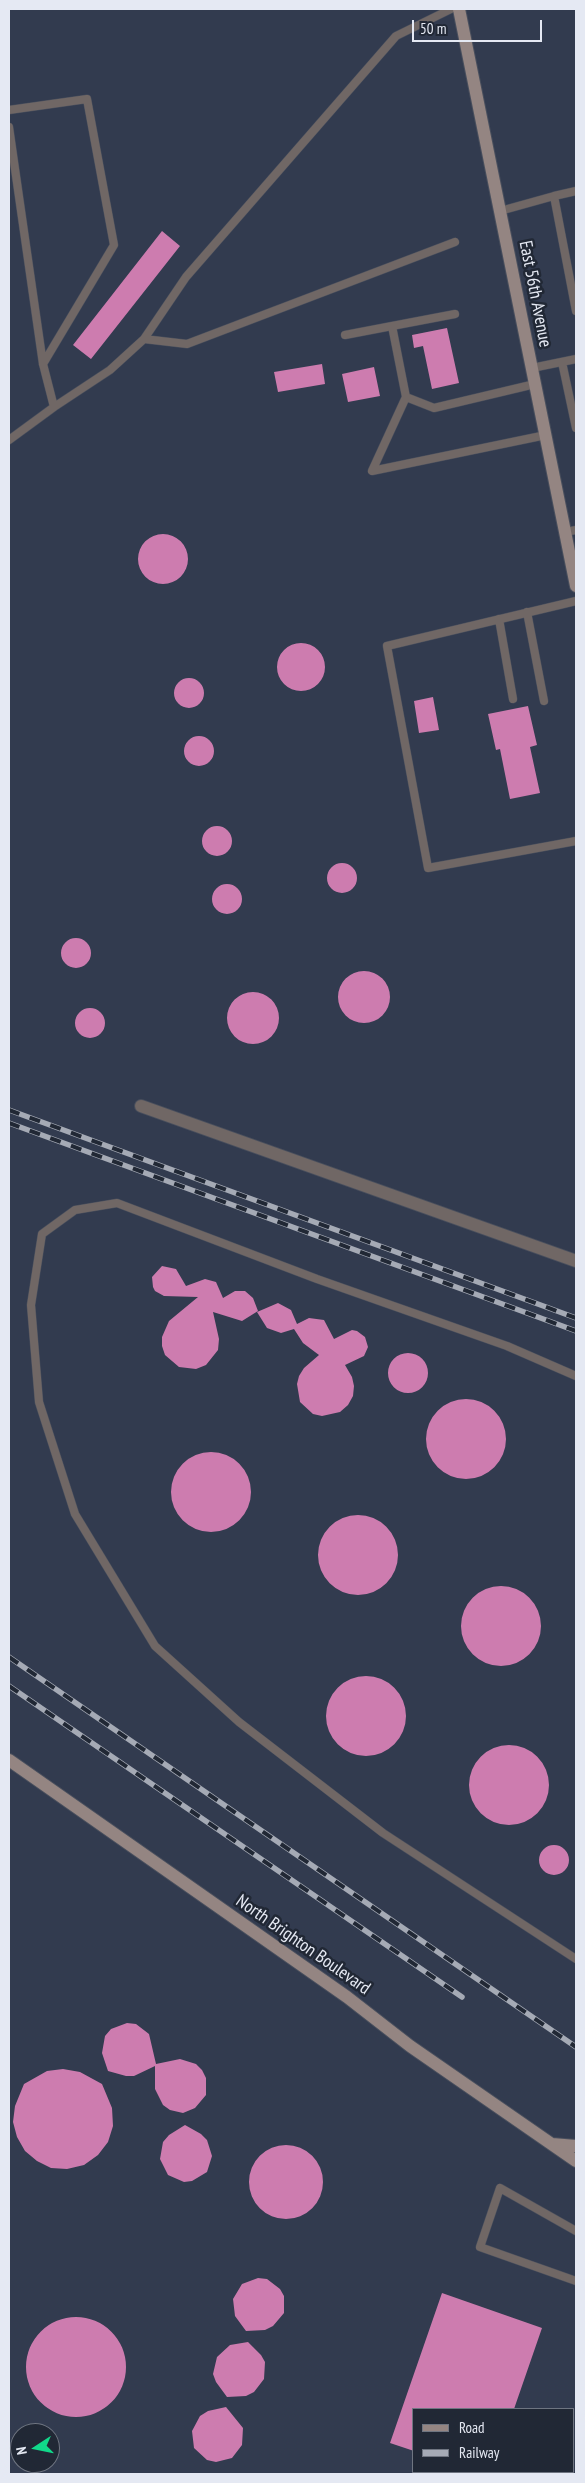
<!DOCTYPE html>
<html>
<head>
<meta charset="utf-8">
<style>
	body { margin:0 }
	#map { position:relative; width:585px; height:2483px; overflow:hidden; background:#2b3240; font-family:"PT Sans Narrow",sans-serif }
	canvas { display:block }
	.frame { position:absolute; inset:0; border:10px solid #e5e9f3; pointer-events:none }
	.legend { position:absolute; left:412px; top:2408px; width:162px; height:65px; box-sizing:border-box; background:#212835; border:1px solid #6f7581; margin:0; padding:6px 9px; list-style:none; font-size:15px; color:#e5e9f3 }
	.legend li { display:flex; align-items:center; gap:10px; height:25px }
	.legend b { width:25px; border:1px solid #6f7581 }
	.north { position:absolute; left:10px; top:2423px; width:50px; height:50px; box-sizing:border-box; background:#212835; border:1px solid #6f7581; border-radius:50%; rotate:259deg; font-size:14px; font-weight:700; line-height:20px; text-align:center; color:#e5e9f3 }
	.north::after { content:''; display:block; margin:auto; width:18px; height:22px; background:#11d98a; clip-path:polygon(50% 0,100% 100%,50% 72%,0 100%) }
	.scale { position:absolute; left:412px; top:20px; width:130px; height:22px; box-sizing:border-box; border:2px solid #e5e9f3; border-top:0; padding-left:6px; font-size:15px; line-height:18px; white-space:nowrap; color:#e5e9f3; -webkit-text-stroke:4px #212835; paint-order:stroke }
</style>
</head>
<body>
<div id="map">
<canvas width="585" height="2483"></canvas>
<div class="frame"></div>
<ul class="legend">
<li><b style="height:6px;background:#948582"></b>Road</li>
<li><b style="height:6px;background:#a5aab5"></b>Railway</li>
</ul>
<div class="north">N</div>
<div class="scale">50 m</div>
</div>
<script>
const context = document.querySelector('canvas').getContext('2d');
context.lineJoin = 'round';
function fill(path, color) { context.fillStyle = color; context.fill(path, 'evenodd'); }
function stroke(path, color, width, dash) { context.strokeStyle = color; context.lineWidth = width; context.lineCap = dash ? 'butt' : 'round'; context.setLineDash(dash || []); context.stroke(path); }
function write(font, color, halo, rows, align = 'center') {
  context.font = font + ' "PT Sans Narrow",sans-serif'; context.lineWidth = 5; context.setLineDash([]); context.textBaseline = 'middle'; context.strokeStyle = halo; context.fillStyle = color; for (const [text, x, y, turn = 0] of rows) {
    context.save(); context.translate(x, y); context.rotate((+turn || 0) * Math.PI / 180); context.textAlign = isNaN(turn) ? turn : align; if (halo) context.strokeText(text, 0, 0); context.fillText(text, 0, 0); context.restore();
  }
}
const built = new Path2D(`
	M9,9h567v2465h-567zM414,2409h160v63h-160zM20,2433h30v30h-30z`);
const building = new Path2D(`
	M162,231l18,15 -89,113 -18,-14z
	M447,328l12,55 -27,6 -9,-43 -9,2 -2,-13z
	M322,364l3,20 -47,8 -4,-20z
	M374,367l6,29 -32,6 -6,-28z
	M138 559a25 25 0 1 1 50 0a25 25 0 1 1-50 0Z
	M277 667a24 24 0 1 1 48 0a24 24 0 1 1-48 0Z
	M174 693a15 15 0 1 1 30 0a15 15 0 1 1-30 0Z
	M433,697l6,33 -20,3 -5,-32z
	M528,706l9,39 -7,2 10,46 -30,6 -10,-50 -4,1 -8,-36z
	M184 751a15 15 0 1 1 30 0a15 15 0 1 1-30 0Z
	M202 841a15 15 0 1 1 30 0a15 15 0 1 1-30 0Z
	M327 878a15 15 0 1 1 30 0a15 15 0 1 1-30 0Z
	M212 899a15 15 0 1 1 30 0a15 15 0 1 1-30 0Z
	M61 953a15 15 0 1 1 30 0a15 15 0 1 1-30 0Z
	M338 997a26 26 0 1 1 52 0a26 26 0 1 1-52 0Z
	M227 1018a26 26 0 1 1 52 0a26 26 0 1 1-52 0Z
	M75 1023a15 15 0 1 1 30 0a15 15 0 1 1-30 0Z
	M162,1266l14,3 10,17 19,-7 11,3 7,16 12,-7h10l8,7 5,13 -16,10 -29,-9 6,27 -1,11 -12,15 -10,4 -17,-2 -14,-12 -3,-9v-9l7,-16 29,-24 -34,-1 -9,-5 -2,-4 -1,-10z
	M278,1303l13,7 6,14 12,-6 15,2 10,19 18,-9 5,1 8,6 3,10 -4,9 -19,9 7,12 2,9 -1,10 -5,9 -8,7 -18,4 -9,-2 -13,-12 -3,-18 2,-8 5,-8 15,-13 -16,-12 -9,-14 -13,4 -14,-5 -10,-16z
	M388 1373a20 20 0 1 1 40 0a20 20 0 1 1-40 0Z
	M426 1439a40 40 0 1 1 80 0a40 40 0 1 1-80 0Z
	M171 1492a40 40 0 1 1 80 0a40 40 0 1 1-80 0Z
	M318 1555a40 40 0 1 1 80 0a40 40 0 1 1-80 0Z
	M461 1626a40 40 0 1 1 80 0a40 40 0 1 1-80 0Z
	M326 1716a40 40 0 1 1 80 0a40 40 0 1 1-80 0Z
	M469 1785a40 40 0 1 1 80 0a40 40 0 1 1-80 0Z
	M539 1860a15 15 0 1 1 30 0a15 15 0 1 1-30 0Z
	M127,2023l9,1 13,10 7,30 24,-5 16,5 6,6 4,8v17l-11,13 -12,5 -13,-3 -7,-5 -8,-16v-23l-21,10h-8l-18,-5 -6,-18 3,-17 6,-7z
	M63,2069l17,3 22,12 10,24 1,18 -5,16 -10,13 -14,10 -17,4 -16,-1 -14,-7 -12,-10 -8,-14 -4,-15 2,-16 9,-22 23,-13z
	M185,2125l16,9 6,6 5,16 -5,16 -15,9 -8,1 -16,-7 -8,-16 3,-17 6,-7z
	M249 2182a37 37 0 1 1 74 0a37 37 0 1 1-74 0Z
	M258,2278l9,1 13,10 4,7v17l-11,13 -8,4 -19,1 -11,-15 -2,-17 9,-15z
	M442,2293l100,35 -28,81h-100v42l-24,-8z
	M26 2367a50 50 0 1 1 100 0a50 50 0 1 1-100 0Z
	M248,2342l13,13 4,7 -1,17 -10,13 -8,4 -19,1 -11,-15 -3,-8 4,-17 13,-12z
	M226,2407l17,21 -1,17 -10,13 -16,4 -9,-2 -13,-12 -2,-17 8,-15 8,-5z`);
const lane = new Path2D(`
	M9,110l78,-11 27,146 -71,119
	M9,127l34,237 11,43 56,-37 34,-31 42,-62 210,-241 55,-27
	M554,196l22,-5
	M500,211l54,-15 22,115
	M392,326l63,-12
	M345,335l47,-9 14,71 -34,74 174,-36
	M144,339l43,5 268,-102
	M562,362l14,66
	M532,368l44,-9
	M406,397l28,11 101,-24
	M9,440l45,-33
	M565,532l11,-2
	M576,601l-189,45 41,222 148,-27
	M527,612l17,89
	M499,619l14,80
	M576,1376l-69,-30 -190,-67 -200,-76 -42,7 -33,24 -11,71 8,97 36,112 80,132 84,76 144,111 193,126
	M576,2231l-76,-43 -20,59 96,34`);
const street = new Path2D(`
	M141,1106l435,155`);
const secondary = new Path2D(`
	M459,9l117,577
	M9,1760l338,237 63,49 166,115
	M552,2144l24,2`);
const rail = new Path2D(`
	M9,1110l567,208
	M9,1123l567,208
	M9,1657l567,390
	M9,1686l453,311`);
const streetNames = [
	["East 56th Avenue",535,294,79],
	["North Brighton Boulevard",303,1945,35]
];
fill(built, '#323b4f');
fill(building, '#cd7caf');
stroke(lane, '#494f5d', 9);
stroke(street, '#494f5d', 14);
stroke(secondary, '#494f5d', 14);
stroke(lane, '#706765', 8);
stroke(street, '#706765', 12);
stroke(secondary, '#948582', 12);
stroke(rail, '#a5aab5', 5.5);
stroke(rail, '#212835', 4, [11]);
write('18px', '#e5e9f3', '#212835', streetNames);
</script>
</body>
</html>
